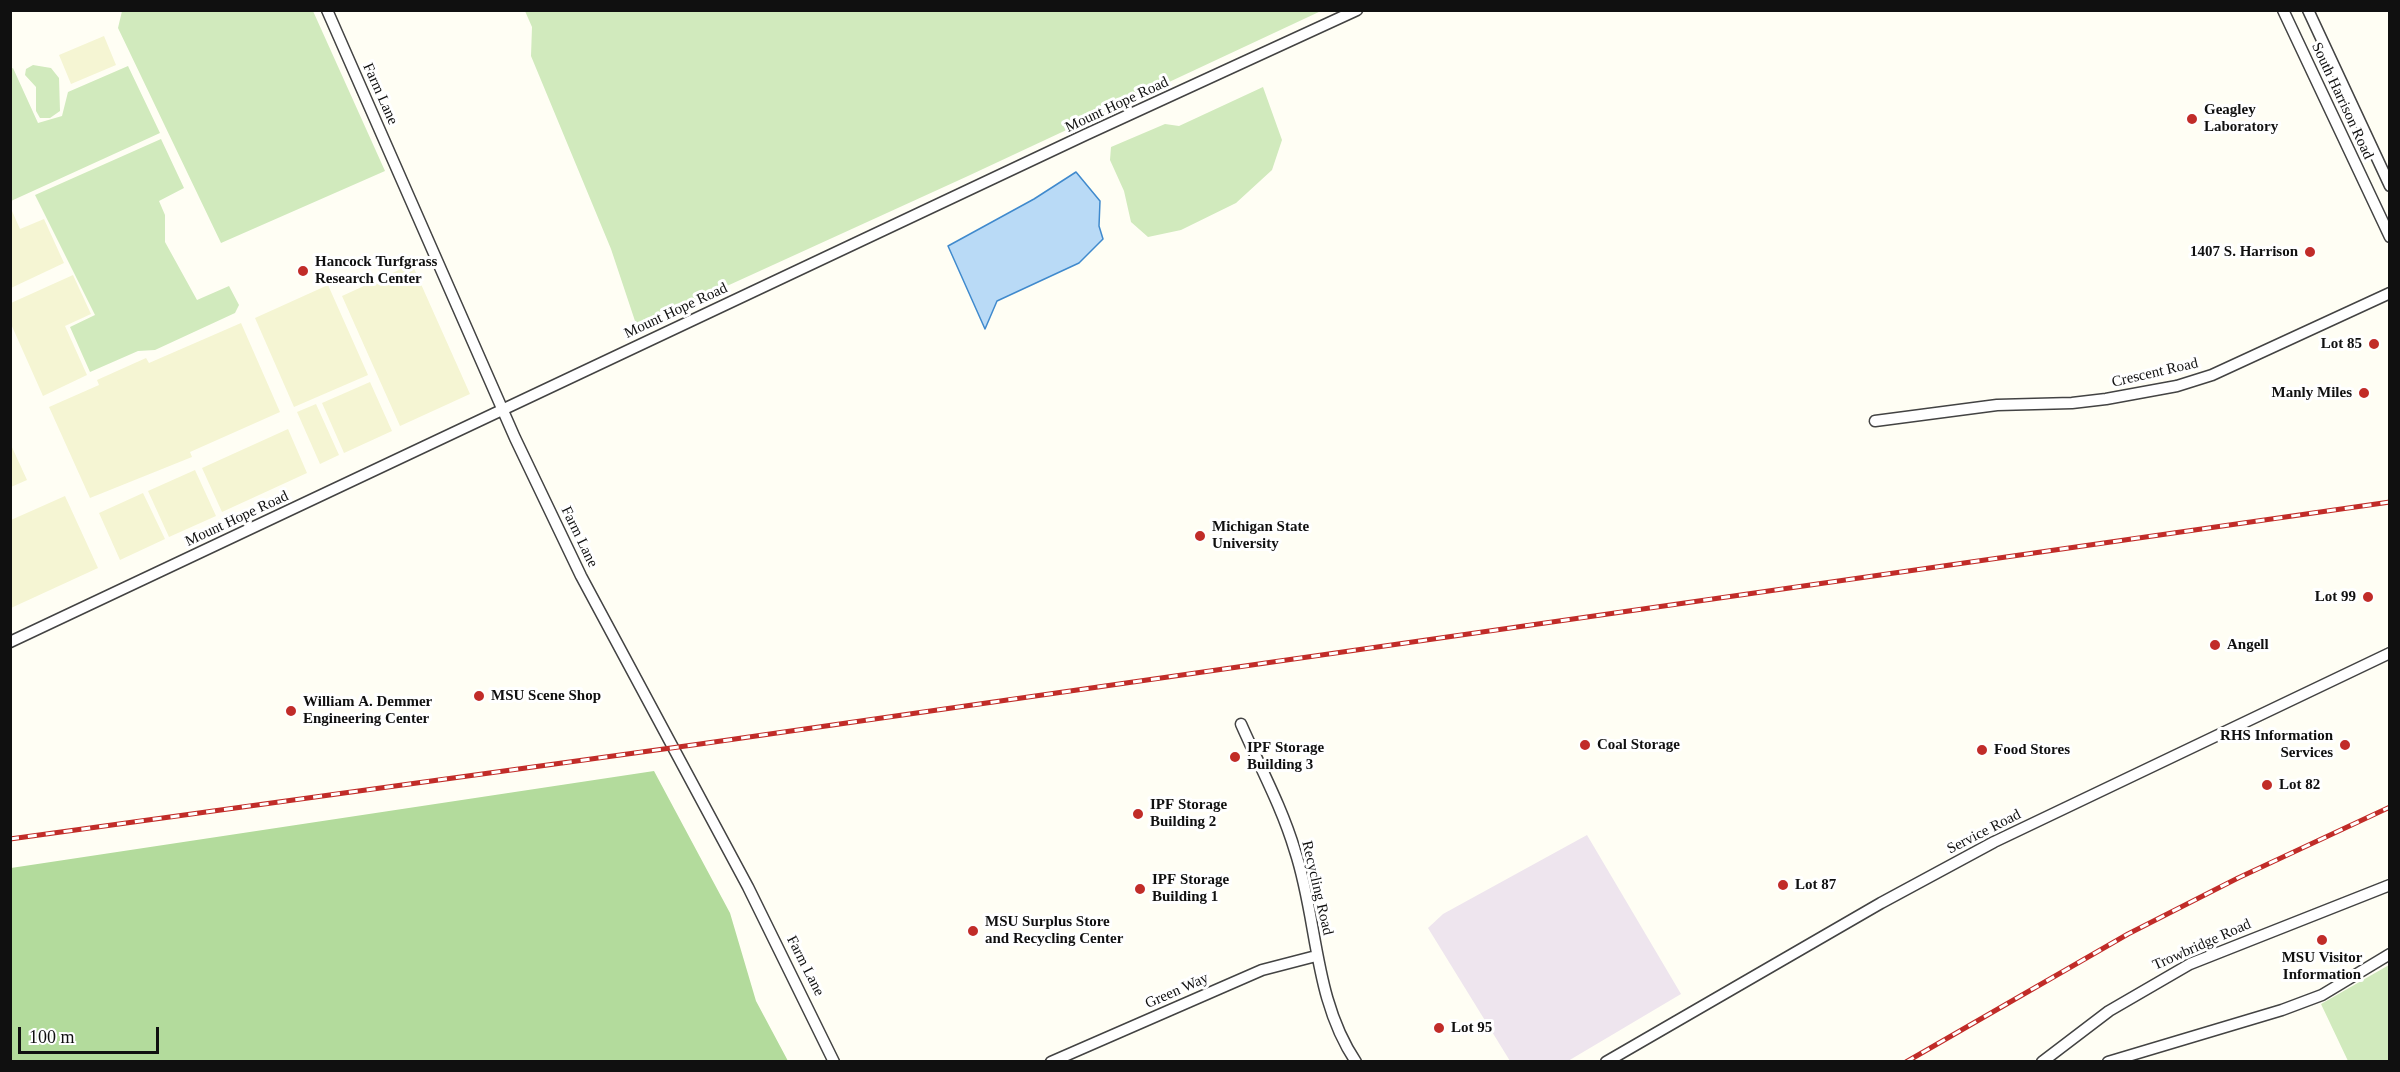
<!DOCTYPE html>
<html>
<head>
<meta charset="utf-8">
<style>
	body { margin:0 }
	#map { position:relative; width:2400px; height:1072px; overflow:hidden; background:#fffef4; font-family:Georgia,serif }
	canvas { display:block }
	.frame { position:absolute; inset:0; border:12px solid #101010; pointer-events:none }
	.scale { position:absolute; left:18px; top:1027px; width:141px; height:27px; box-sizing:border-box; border:3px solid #101010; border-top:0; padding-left:8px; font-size:18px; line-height:21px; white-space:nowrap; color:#101010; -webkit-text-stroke:4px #fff; paint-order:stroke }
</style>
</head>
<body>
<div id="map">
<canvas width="2400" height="1072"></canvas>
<div class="frame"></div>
<div class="scale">100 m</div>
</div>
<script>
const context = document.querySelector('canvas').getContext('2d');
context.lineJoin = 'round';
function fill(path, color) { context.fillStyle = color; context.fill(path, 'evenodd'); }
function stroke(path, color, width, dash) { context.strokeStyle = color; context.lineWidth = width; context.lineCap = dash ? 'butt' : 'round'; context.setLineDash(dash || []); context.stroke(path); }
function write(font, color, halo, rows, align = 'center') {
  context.font = font + ' Georgia,serif'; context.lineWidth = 6; context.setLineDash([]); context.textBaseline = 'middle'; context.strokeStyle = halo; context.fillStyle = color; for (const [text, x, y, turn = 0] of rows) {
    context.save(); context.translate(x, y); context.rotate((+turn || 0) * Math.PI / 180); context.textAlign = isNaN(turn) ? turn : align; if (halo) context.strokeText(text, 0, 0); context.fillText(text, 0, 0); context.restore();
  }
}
const industrial = new Path2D(`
	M1587,835l94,159 -113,67h-58l-82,-133 15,-14z`);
const farmland = new Path2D(`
	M104,36l12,29 -45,19 -12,-29z
	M12,211l8,18 24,-10 20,44 -53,25z
	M412,264l58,130 -70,32 -58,-130z
	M73,275l18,39 -26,12 22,49 -44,21 -32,-72v-21z
	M328,285l40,90 -74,32 -39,-89z
	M241,323l39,89 -90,40 2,5 -102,41 -41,-91 50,-22 -2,-5 49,-22 3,5z
	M370,382l22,49 -48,22 -22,-50z
	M316,404l23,51 -19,9 -23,-52z
	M288,429l19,44 -85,39 -20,-44z
	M11,445l16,35 -16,7h-1z
	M195,470l21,46 -47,21 -21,-46z
	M143,493l22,46 -45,21 -21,-47z
	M65,496l33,72 -87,40v-88z`);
const green = new Path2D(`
	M122,11h191l72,160 -164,72 -103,-215z
	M525,11h796l-353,165 -320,146 -3,-2 -9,4 -25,-75 -80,-193 1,-29z
	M33,65l18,3 8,10 1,33 -10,7h-10l-4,-7v-24l-11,-12 1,-6z
	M128,66l32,67 -149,68v-132l2,-1 25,55 24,-7 6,-24z
	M1263,87l19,53 -10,30 -36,33 -55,27 -33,7 -17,-15 -7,-31 -14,-31 1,-13 54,-23 14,2z
	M161,139l23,49 -25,13 6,14v27l32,58 32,-14 10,19 -4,8 -80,37 -17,1 -48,21 -20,-45 25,-12 -60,-120z
	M2389,965v96h-41l-27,-57z`);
const forest = new Path2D(`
	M654,771l76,142 26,88 32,60h-777v-193z`);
const water = new Path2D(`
	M1076,172l24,29 -1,25 4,13 -24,24 -82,38 -12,28 -37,-83 86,-47z`);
const minor = new Path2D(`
	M327,10l188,428 66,138 167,311 86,175
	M2283,10l107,227
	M2308,10l82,176
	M1875,421l122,-16 75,-2 34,-4 71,-13 35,-11 178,-82
	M10,642l1075,-507 272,-125
	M1241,724c18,41 41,83 54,127 23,69 18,147 61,211
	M1051,1062l211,-92 54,-14
	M1606,1062l275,-159 113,-61 396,-189
	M2042,1062l67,-51 81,-47 200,-79
	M2108,1062l174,-52 40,-15 68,-41`);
const rail = new Path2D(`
	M10,839l690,-95 1690,-242
	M1906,1062l222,-128 110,-56 152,-71`);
const markers = [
	[2192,119,6,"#c12c28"],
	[2310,252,6,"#c12c28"],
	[303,271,6,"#c12c28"],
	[2374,344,6,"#c12c28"],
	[2364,393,6,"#c12c28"],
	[1200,536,6,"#c12c28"],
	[2368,597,6,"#c12c28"],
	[2215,645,6,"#c12c28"],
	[479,696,6,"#c12c28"],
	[291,711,6,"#c12c28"],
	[1585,745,6,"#c12c28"],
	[2345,745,6,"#c12c28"],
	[1982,750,6,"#c12c28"],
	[1235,757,6,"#c12c28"],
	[2267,785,6,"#c12c28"],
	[1138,814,6,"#c12c28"],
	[1783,885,6,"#c12c28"],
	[1140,889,6,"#c12c28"],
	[973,931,6,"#c12c28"],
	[2322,940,6,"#c12c28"],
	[1439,1028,6,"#c12c28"]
];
const streetNames = [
	["Farm Lane",380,94,66],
	["South Harrison Road",2342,101,65],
	["Mount Hope Road",1117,105,-25],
	["Mount Hope Road",676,311,-25],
	["Crescent Road",2155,373,-13],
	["Mount Hope Road",237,519,-25],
	["Farm Lane",579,537,64],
	["Service Road",1984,832,-27],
	["Recycling Road",1317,888,77],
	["Trowbridge Road",2202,945,-24],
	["Farm Lane",805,966,63],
	["Green Way",1177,991,-24]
];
const poiNames = [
	["Geagley",2204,110],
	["Laboratory",2204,127],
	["1407 S. Harrison",2298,252,"right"],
	["Hancock Turfgrass",315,262],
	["Research Center",315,279],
	["Lot 85",2362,344,"right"],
	["Manly Miles",2352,393,"right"],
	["Michigan State",1212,527],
	["University",1212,544],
	["Lot 99",2356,597,"right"],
	["Angell",2227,645],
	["MSU Scene Shop",491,696],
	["William A. Demmer",303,702],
	["Engineering Center",303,719],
	["RHS Information",2333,736,"right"],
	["Services",2333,753,"right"],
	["Coal Storage",1597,745],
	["IPF Storage",1247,748],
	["Building 3",1247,765],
	["Food Stores",1994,750],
	["Lot 82",2279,785],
	["IPF Storage",1150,805],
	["Building 2",1150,822],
	["IPF Storage",1152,880],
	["Building 1",1152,897],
	["Lot 87",1795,885],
	["MSU Surplus Store",985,922],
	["and Recycling Center",985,939],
	["MSU Visitor",2322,958,"center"],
	["Information",2322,975,"center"],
	["Lot 95",1451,1028]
];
fill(industrial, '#eee5ee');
fill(farmland, '#f5f5d3');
fill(green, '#d1eabd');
fill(forest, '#b3db9c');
fill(water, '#b9daf6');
stroke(water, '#408acd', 1.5);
stroke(minor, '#434343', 13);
stroke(minor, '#fff', 10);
stroke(rail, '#c12c28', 5);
stroke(rail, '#fff', 3, [9]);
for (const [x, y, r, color] of markers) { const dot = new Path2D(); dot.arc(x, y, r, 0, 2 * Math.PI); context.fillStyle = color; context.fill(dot); stroke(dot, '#fff', 2); }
write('15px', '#101010', '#fff', streetNames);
write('bold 15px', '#101010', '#fff', poiNames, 'left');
</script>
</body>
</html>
